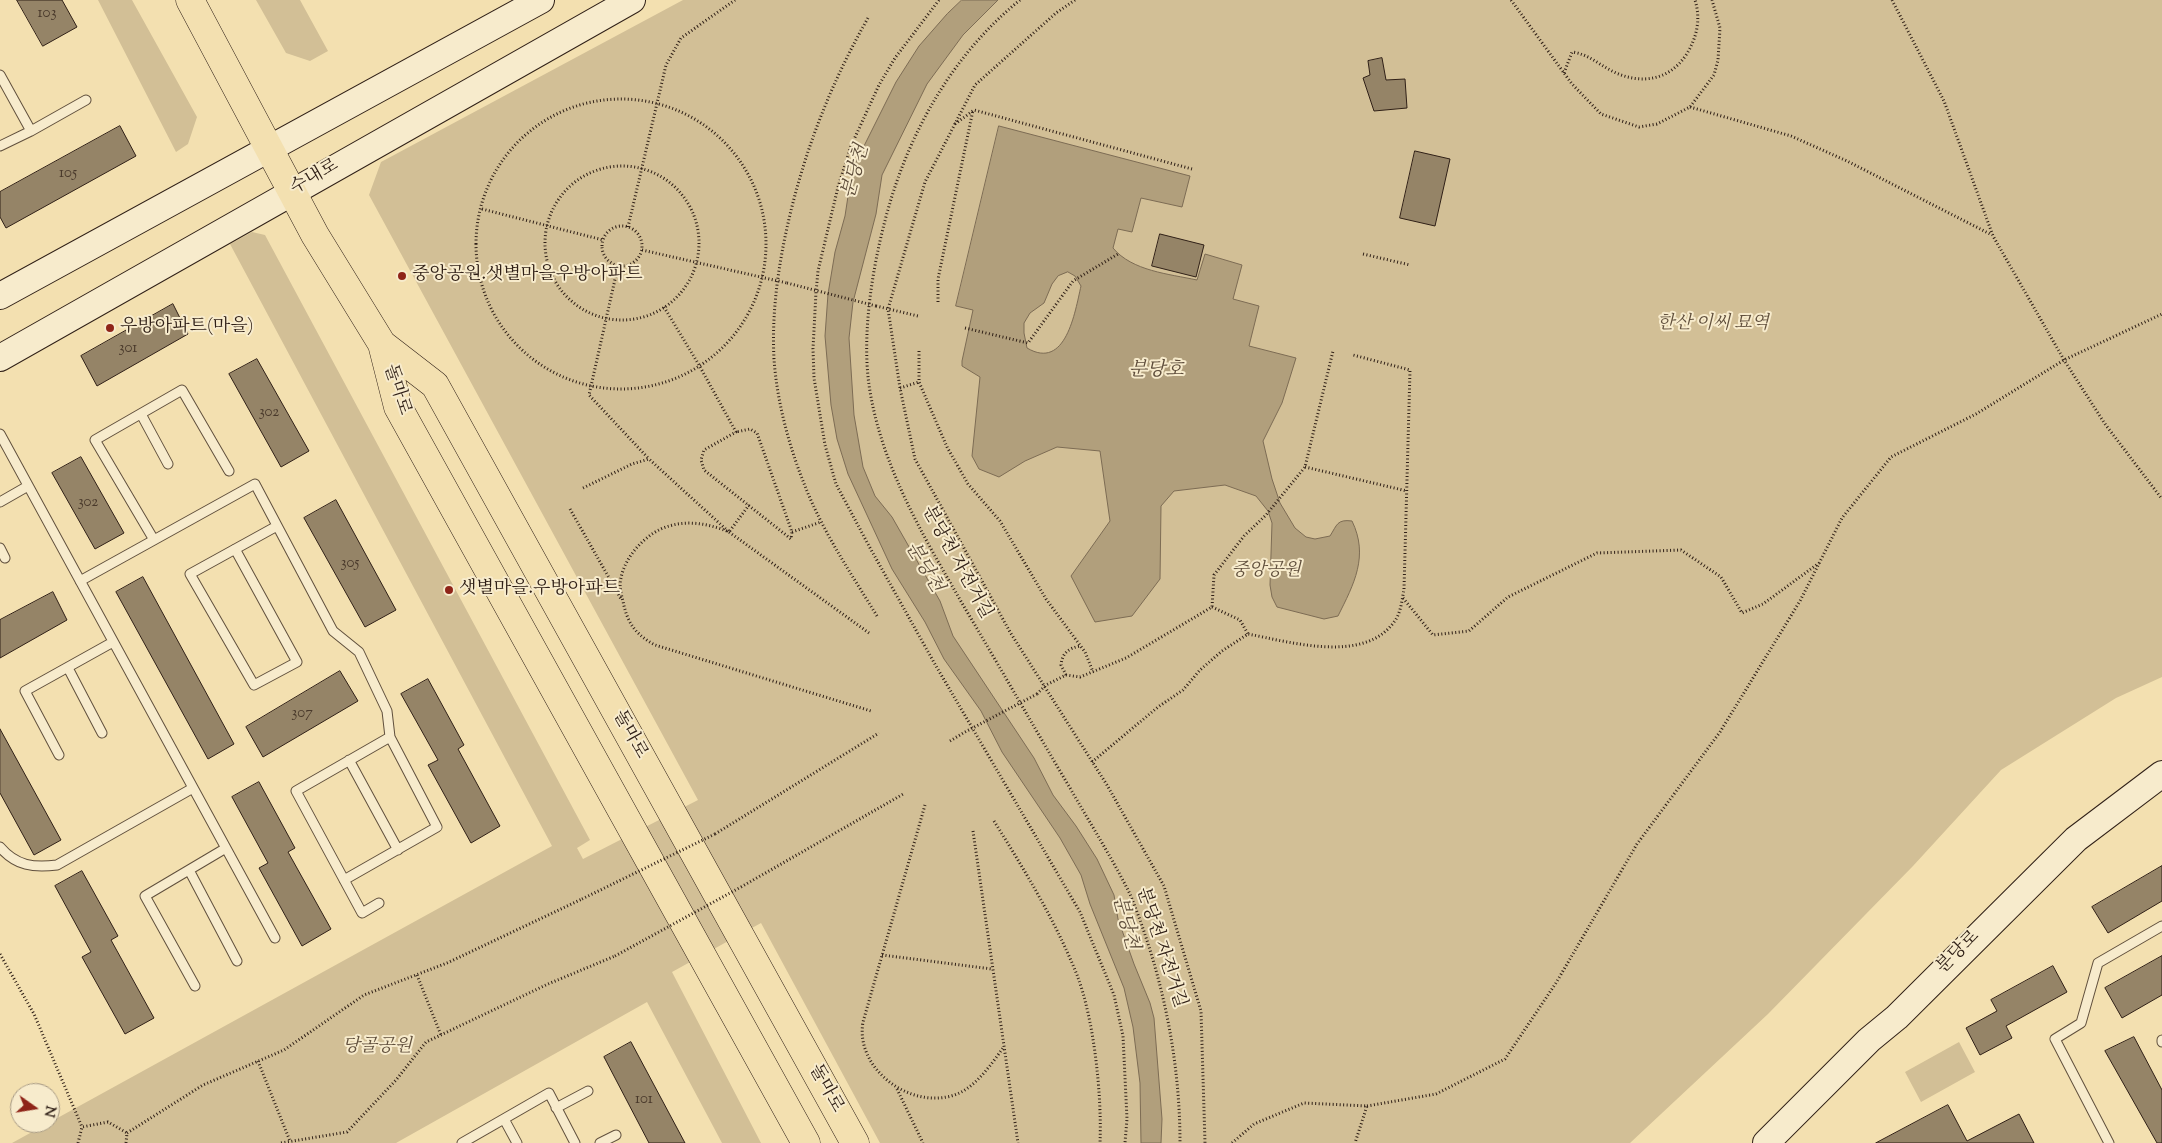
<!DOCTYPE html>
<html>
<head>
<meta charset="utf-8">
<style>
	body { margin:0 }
	#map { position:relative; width:2162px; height:1143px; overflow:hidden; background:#f3e0b0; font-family:"Sorts Mill Goudy",serif }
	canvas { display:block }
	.north { position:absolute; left:10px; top:1083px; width:50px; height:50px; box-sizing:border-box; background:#f7ebcc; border:1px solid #a79a84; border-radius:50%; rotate:103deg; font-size:14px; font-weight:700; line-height:20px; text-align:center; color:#302017 }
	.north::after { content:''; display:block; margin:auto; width:18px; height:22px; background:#8f2418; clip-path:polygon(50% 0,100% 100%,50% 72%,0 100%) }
</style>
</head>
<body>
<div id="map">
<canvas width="2162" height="1143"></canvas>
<div class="north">N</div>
</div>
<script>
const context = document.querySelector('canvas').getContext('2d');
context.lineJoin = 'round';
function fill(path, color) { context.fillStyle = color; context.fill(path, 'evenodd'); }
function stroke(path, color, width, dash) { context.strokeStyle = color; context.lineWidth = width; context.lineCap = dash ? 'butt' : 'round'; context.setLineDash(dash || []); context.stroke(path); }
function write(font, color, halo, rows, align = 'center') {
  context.font = font + ' "Sorts Mill Goudy","Noto Serif KR",serif'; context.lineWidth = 4; context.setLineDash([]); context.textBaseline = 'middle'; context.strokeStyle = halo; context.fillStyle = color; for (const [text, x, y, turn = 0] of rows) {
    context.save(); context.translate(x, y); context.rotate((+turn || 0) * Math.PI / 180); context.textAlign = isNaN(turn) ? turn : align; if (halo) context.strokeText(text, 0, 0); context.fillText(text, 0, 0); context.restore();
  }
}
const green = new Path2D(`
	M98,0h34l65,117 -9,27 -12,8z
	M256,0h44l28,51 -18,10 -24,-8z
	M683,0h1479v677l-46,21 -115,72 -88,96 -145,148 -138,129h-750l-119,-220 -89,49 89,171h-39l-75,-141 -251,141h-384l540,-297 -322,-602 22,-12 13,3 325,605 -13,8 6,11 115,-59 -329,-605 12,-33z
	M1959,1042l16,30 -54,30 -16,-30z`);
const water = new Path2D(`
	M962,0h36l-35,35 -36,49 -45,91 -6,39 -23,88 -4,36 5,77 9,52 12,29 17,21 48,84 13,35 81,122 19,37 23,31 21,33 17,36 4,24 16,45 16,39 4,15 8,101 -1,24h-20l-1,-60 -7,-56 -9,-39 -34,-84 -9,-29 -21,-37 -58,-86 -21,-41 -37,-52 -19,-37 -33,-53 -44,-95 -11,-35 -6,-34 -6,-69 3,-42 7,-42 10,-36 7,-46 44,-88 23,-36 28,-32z
	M999,126l191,50 -8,31 -41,-9 -9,34 -14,-3 -5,19c19,23 56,26 84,32l8,-26 37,11 -9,34 26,7 -10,40 47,12 -14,45 -19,38 9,38 8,24 15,25 11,9 9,2 15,-3c7,-11 7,-17 22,-15 17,35 2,63 -14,95l-14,3 -47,-12 -5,-10 -2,-12 2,-62 -4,-12 -12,-15 -31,-11 -51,6 -13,15 -1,73 -28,37 -37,6 -24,-46 39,-55 -10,-70 -43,-4 -32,14 -26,16 -20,-8 -7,-13 8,-79 -18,-11v-5l11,-51 -17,-4zM1068,272l7,4 6,10c-6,26 -15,85 -54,62l-3,-15v-10l6,-10 14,-10 8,-19 6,-8z`);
const building = new Path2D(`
	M17,0h45l15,27 -34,19z
	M1382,58l4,22 19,-1 2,29 -33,3 -11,-33 7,-3 -2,-14z
	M120,126l16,30 -130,72 -6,-11v-25z
	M1415,151l35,8 -15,67 -35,-8z
	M1160,234l44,11 -8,32 -44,-11z
	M173,304l15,30 -91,52 -16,-30z
	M257,359l52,92 -28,16 -52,-93z
	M81,457l43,76 -29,16 -43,-76z
	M336,500l60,110 -31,17 -61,-109z
	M143,577l91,167 -26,15 -92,-167z
	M53,592l14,28 -67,38v-38z
	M340,671l18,30 -95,56 -17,-30z
	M428,679l36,66 -6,4 42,77 -29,17 -43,-78 10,-5 -37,-66z
	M0,729l61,111 -27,15 -34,-62z
	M259,782l36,66 -7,4 43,77 -29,17 -43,-78 9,-5 -36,-66z
	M2162,866v35l-54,32 -16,-26z
	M82,871l36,65 -7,4 43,78 -29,16 -43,-77 9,-5 -36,-66z
	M2162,956v39l-40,23 -17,-30z
	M2053,966l14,26 -61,34 6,12 -32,17 -14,-27 31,-17 -6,-11z
	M2134,1037l28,53v53h-5l-52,-92z
	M631,1042l54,101h-36l-45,-86z
	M1948,1105l19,36 52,-27 15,29h-158z`);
const path = new Path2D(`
	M939,0l-44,58 -16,27 -28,61 -13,41 -20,84 -2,21 -3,57 1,29 11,67 11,39 33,62 67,120 144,246 34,83 9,41 4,83 -2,24
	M1020,0c-62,50 -104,120 -128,196 -17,55 -31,131 -23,189 12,82 56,154 97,225 35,59 69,119 104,178 20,35 42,70 60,106 32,79 50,164 50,249
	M1075,0l-19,13 -81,72 -50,97 -37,127 12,79 15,71 95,173 97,153 57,101 37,125 4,132
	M1511,0l61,84 29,30 38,13 18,-3 33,-17 24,-32 4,-15 2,-32 -8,-28
	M1892,0l52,101 49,135 71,124 41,64 57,75
	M868,18c-41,72 -69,147 -85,229 -7,37 -11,75 -9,112 3,44 16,91 33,132 18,44 45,84 70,125
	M1564,73l8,-21c16,2 26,12 40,19 27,14 57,10 74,-16 11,-17 15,-36 9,-55
	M476 244a145 145 0 1 1 290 0a145 145 0 1 1-290 0Z
	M1690,107l101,29 56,25 145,74
	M955,124l19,-14 218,59
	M545 243a77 77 0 1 1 154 0a77 77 0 1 1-154 0Z
	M482,209l121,31
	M602 246a20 20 0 1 1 40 0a20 20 0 1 1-40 0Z
	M628,227l38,-162 15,-27 54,-38
	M642,250l145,33
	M1363,254l47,11
	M618,266l-29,129 60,64
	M938,302v-23l35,-169
	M876,306l42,10
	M664,307l35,58 37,67 -32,18 -3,10 3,10 87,69 1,-7 -35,-99 -7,-4 -14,3
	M965,328l63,15 45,-62 45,-27
	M919,351v31l28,65 21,37 32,37 46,78 39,53 8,20
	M900,388l19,-6
	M1305,467l102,24
	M583,488l49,-24 17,-5 80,73 20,-27
	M570,509l51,90
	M792,532l29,-10
	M1403,598l30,37 36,-4 39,-34 89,-44 84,-3 40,27 21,36 21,-9 56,-41
	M1212,607l28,13 8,14
	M869,633l-140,-101c-19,-8 -40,-12 -60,-6 -22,6 -44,30 -48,52 -2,7 0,16 2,23 4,22 13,34 32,44l216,66
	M1066,675l-5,-10c1,-12 8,-17 19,-19
	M1037,694l9,-9 20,-10 14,2 46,-19 86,-51 2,-32 30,-39 22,-21 39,-48 28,-116
	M950,741l15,-9
	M1092,762l66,-55 25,-17 17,-20 22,-19 26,-17c42,8 116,30 146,-12 7,-9 8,-22 10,-33l6,-219 -57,-15
	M925,805l-62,217c-8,45 44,86 88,74 23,-6 39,-30 52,-48
	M994,821c31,50 61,99 83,154 17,44 25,120 23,168
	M973,831l45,312
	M715,834l164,-101
	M741,887l164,-94
	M0,954l34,60 48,113
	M882,955l110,14
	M417,975l24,60
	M258,1061l32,80
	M897,1089l26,54
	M1367,1106l69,-12 69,-35 51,-76 81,-139 83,-112 80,-131 42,-83 49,-61 85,-43 88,-54 98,-46
	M127,1133l76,-48 81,-35 80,-55 83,-32 135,-64
	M78,1143l4,-16 26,-5 19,11
	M126,1143l1,-10
	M281,1143l66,-11 49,-52 30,-38 122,-58 67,-28
	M1232,1143l22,-19 50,-21 63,3 -12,37`);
const service = new Path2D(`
	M0,75l31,56
	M0,146l31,-15 55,-31
	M141,414l27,50
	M0,434l275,504
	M0,502l28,-16
	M154,540l-59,-100 87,-50 47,81
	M0,548l5,10
	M235,549l62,113 -43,23 -64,-111 87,-48
	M80,581l175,-97 78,147 26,21 28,59 3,26 47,90 -93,53
	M68,668l34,65
	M59,755l-34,-64 88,-49
	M349,760l49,90
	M0,847c16,19 34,21 57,18l136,-77
	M189,870l48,91
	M379,903l-17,10 -66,-122 94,-54
	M195,986l-50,-90 81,-48
	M2162,1040v2
	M556,1108l32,-17
	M504,1119l13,24
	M462,1143l87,-50 26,50
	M600,1143l16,-8
	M2109,1143l-54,-104 26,-16 17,-60 64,-37`);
const secondary = new Path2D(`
	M0,296l541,-296
	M0,358l632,-358
	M1766,1143l103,-103 28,-23 179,-178 86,-65`);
const primary = new Path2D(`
	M190,0l125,235 67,109 16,63 408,736
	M382,344l53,41 420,758`);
const pathBridge = new Path2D(`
	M787,283l89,23
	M965,732l72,-38
	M582,899l133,-65
	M615,956l126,-69`);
const markers = [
	[402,276,5,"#8f2418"],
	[110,328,5,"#8f2418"],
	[449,590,5,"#8f2418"]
];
const numberNames = [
	["103",47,14],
	["105",68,174],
	["301",128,349],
	["302",269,413],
	["302",88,503],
	["305",350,564],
	["307",302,714],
	["101",644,1100]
];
const streetNames = [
	["수내로",315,178,-30],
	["돌마로",396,390,72],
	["분당천 자전거길",956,563,61],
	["돌마로",629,735,61],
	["분당천 자전거길",1160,948,72],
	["분당로",1959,953,-45],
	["돌마로",825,1089,61]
];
const poiNames = [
	["중앙공원.샛별마을우방아파트",412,276],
	["우방아파트(마을)",120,328],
	["샛별마을.우방아파트",459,590]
];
const parkNames = [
	["한산 이씨 묘역",1713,325],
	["중앙공원",1266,572],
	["당골공원",377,1048]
];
const waterNames = [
	["분당천",857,172,-74],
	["분당호",1156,372],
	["분당천",923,568,59],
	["분당천",1124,923,75]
];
fill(green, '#d2bf96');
fill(water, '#b19f7c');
stroke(water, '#7d6c54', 1);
fill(building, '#958467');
stroke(building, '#302017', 1);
stroke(service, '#61503d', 11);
stroke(secondary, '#302017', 28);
stroke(primary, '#302017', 29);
stroke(path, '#302017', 3, [1, 2.5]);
stroke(service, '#f7ebcc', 9);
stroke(secondary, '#f7ebcc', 26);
stroke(primary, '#f3e0b0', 28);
stroke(pathBridge, '#302017', 3, [1, 2.5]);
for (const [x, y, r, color] of markers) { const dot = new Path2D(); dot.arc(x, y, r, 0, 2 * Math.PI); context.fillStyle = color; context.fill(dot); stroke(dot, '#f7ebcc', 2); }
write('15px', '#49392b', null, numberNames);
write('18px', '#302017', '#f7ebcc', streetNames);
write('18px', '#302017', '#f7ebcc', poiNames, 'left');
write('italic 18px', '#61503d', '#f7ebcc', parkNames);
write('italic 19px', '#5d4c3a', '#f7ebcc', waterNames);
</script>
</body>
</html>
